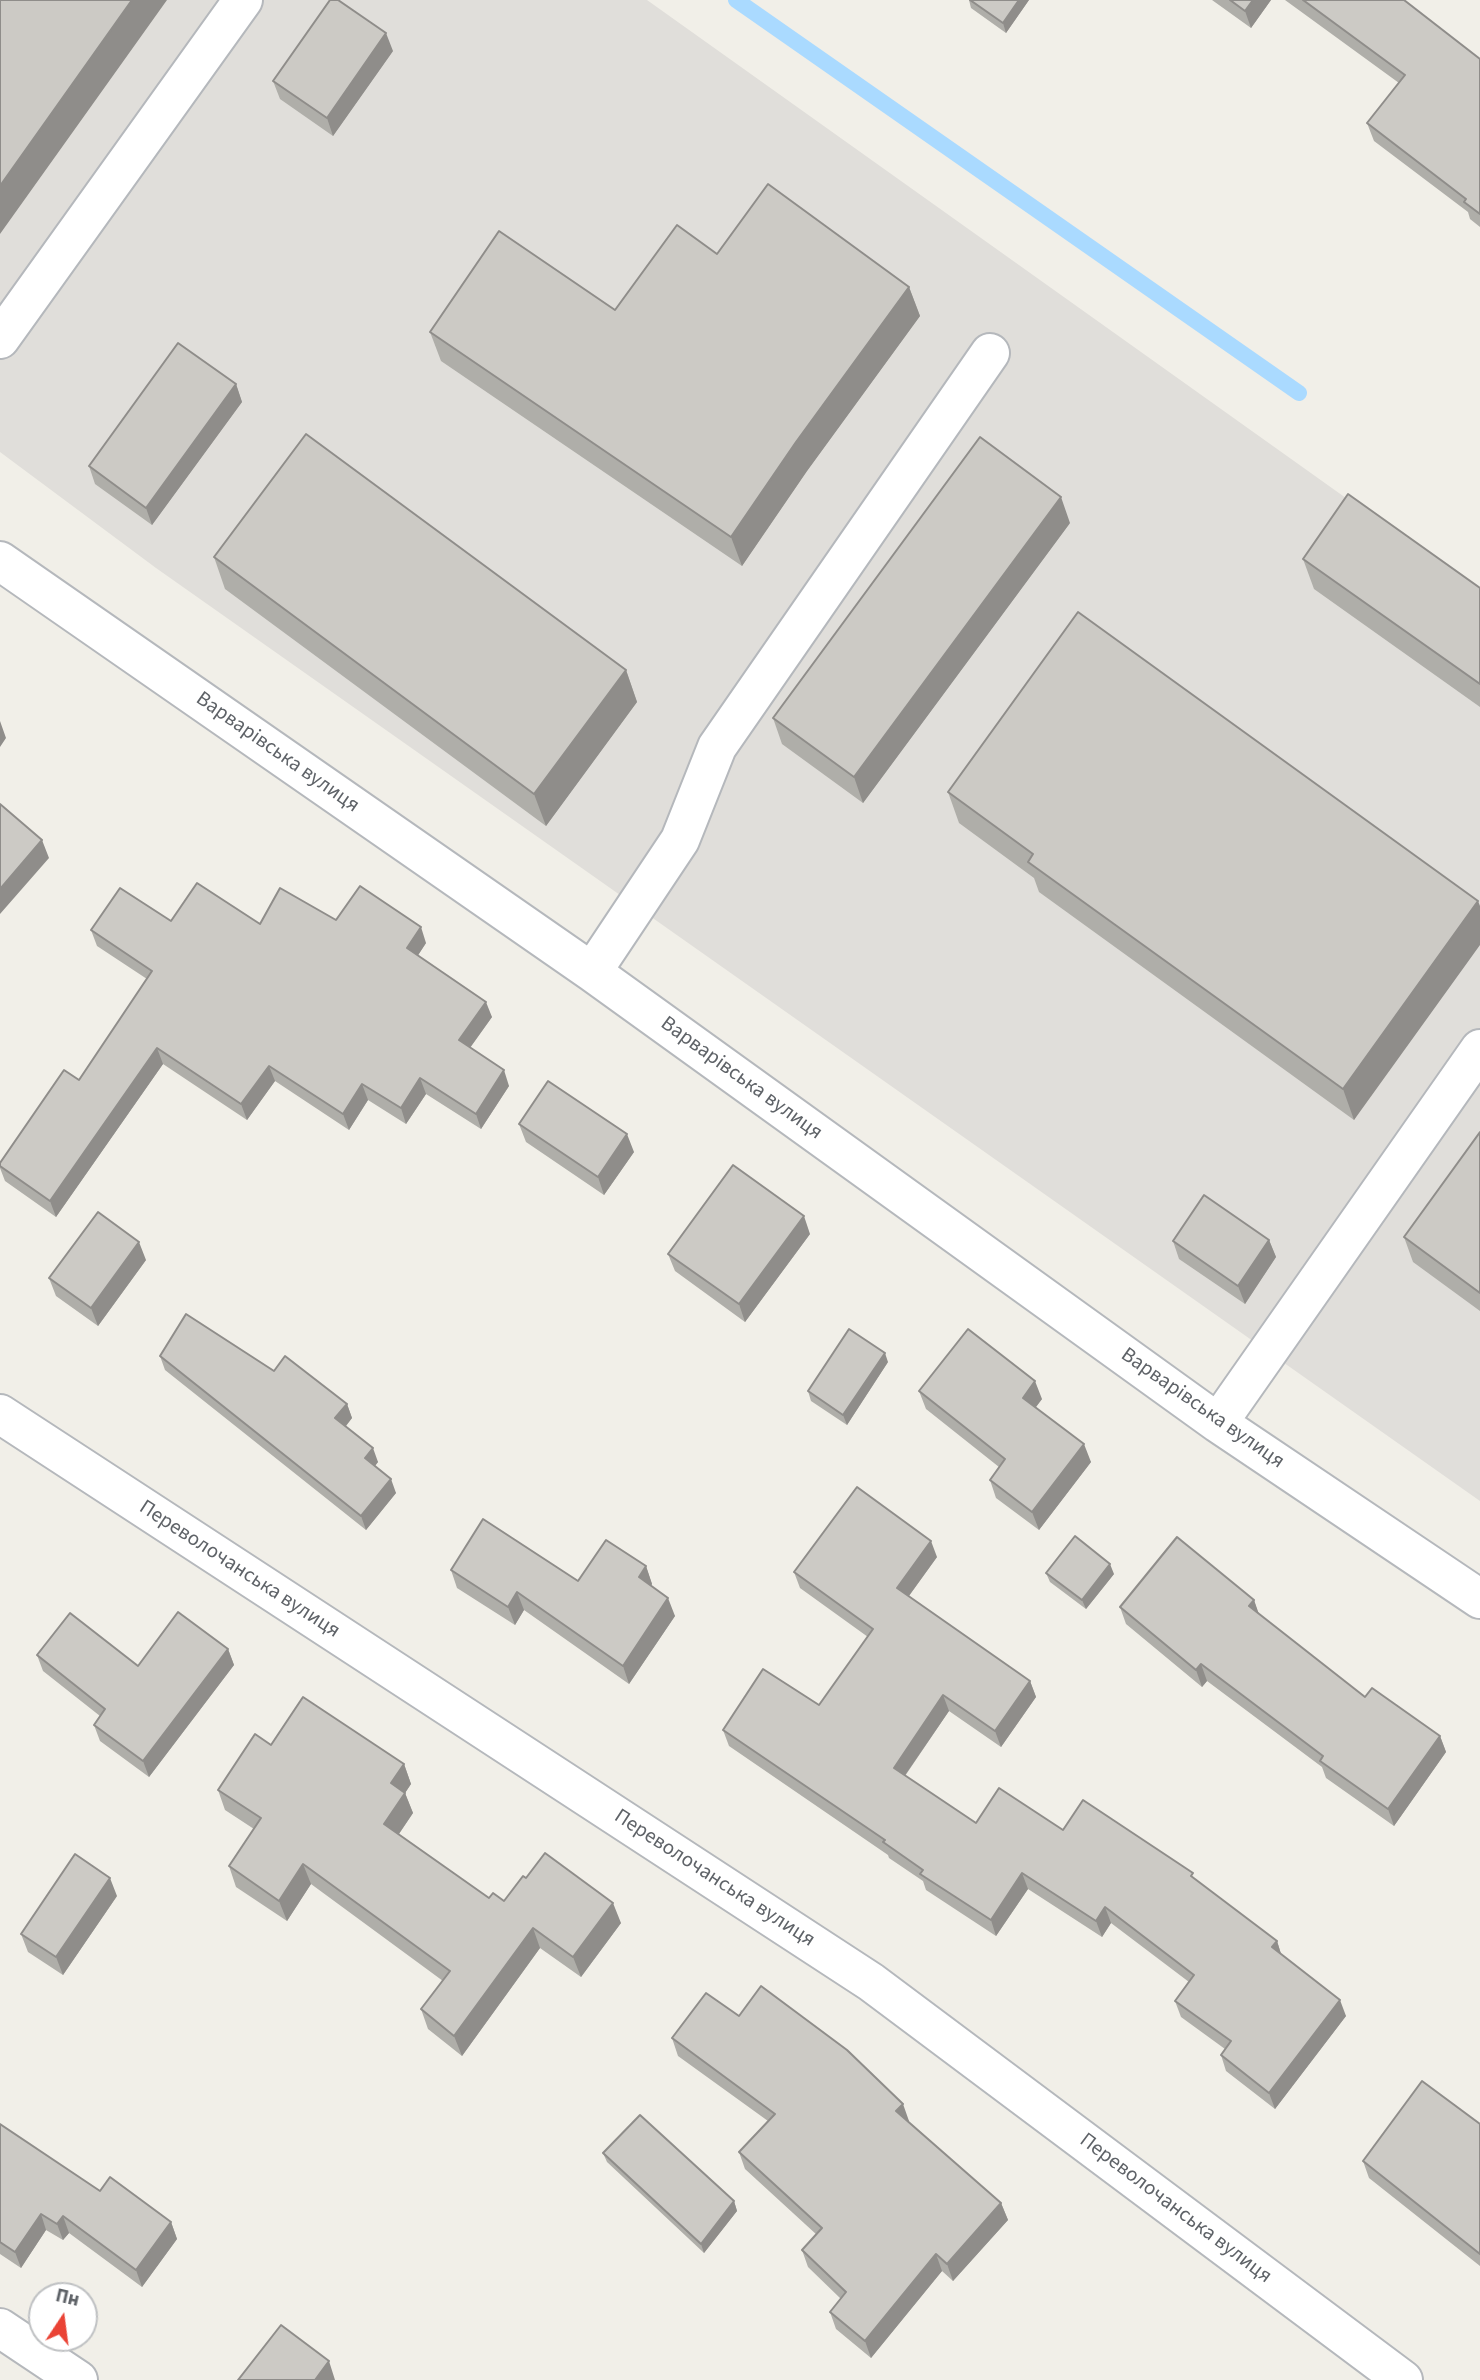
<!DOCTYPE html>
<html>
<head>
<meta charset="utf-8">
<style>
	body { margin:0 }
	#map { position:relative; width:1480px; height:2380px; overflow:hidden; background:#f1efe8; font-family:"Source Sans 3",sans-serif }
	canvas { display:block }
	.north { position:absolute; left:28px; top:2282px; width:70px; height:70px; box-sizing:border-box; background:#fff; border:2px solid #bfc1c3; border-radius:50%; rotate:13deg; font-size:19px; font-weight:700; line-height:28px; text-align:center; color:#5f6368 }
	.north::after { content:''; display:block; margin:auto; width:24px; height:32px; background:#ea4335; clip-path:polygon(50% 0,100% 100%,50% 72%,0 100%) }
</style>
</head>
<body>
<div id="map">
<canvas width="1480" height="2380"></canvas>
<div class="north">Пн</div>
</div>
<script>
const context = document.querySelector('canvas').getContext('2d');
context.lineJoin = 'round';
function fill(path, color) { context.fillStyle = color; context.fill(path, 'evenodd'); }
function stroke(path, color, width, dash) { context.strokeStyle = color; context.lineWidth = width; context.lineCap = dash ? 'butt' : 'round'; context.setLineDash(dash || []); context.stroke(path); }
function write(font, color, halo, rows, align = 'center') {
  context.font = font + ' "Source Sans 3",sans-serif'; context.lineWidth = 7; context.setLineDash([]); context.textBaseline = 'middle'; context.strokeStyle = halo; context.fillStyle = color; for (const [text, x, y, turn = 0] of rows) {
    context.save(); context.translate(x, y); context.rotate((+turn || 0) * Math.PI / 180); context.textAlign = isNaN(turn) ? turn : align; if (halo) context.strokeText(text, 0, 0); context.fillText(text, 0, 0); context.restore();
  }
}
const industrial = new Path2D(`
	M0,0h647l727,518 106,73v910l-1324,-933 -156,-116z`);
const stream = new Path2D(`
	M736,0l563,393`);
const minor = new Path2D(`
	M0,339l243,-339
	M0,561l592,411 626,451 262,176
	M592,972l88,-132 37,-93 273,-394
	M0,1414l871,568 532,398
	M1218,1423l262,-374
	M0,2328l78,52`);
const wall = new Path2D(`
	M969,0h60l-23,33 -35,-25z
	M1212,0h59l-20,28z
	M1285,0h119l76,59v168l-10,-8 -2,-7 -94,-71 -7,-18 32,-40z
	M393,51l-60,85 -53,-37 -7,-18z
	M717,254l192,33 11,29 -113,155 -65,95 -301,-205 -11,-29 185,-22z
	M236,384l6,18 -90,123 -57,-41 -6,-18z
	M1070,523l-207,280 -81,-59 -9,-26z
	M214,557l412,113 11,32 -91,124 -321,-237z
	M1303,559l177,29v119l-166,-118z
	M948,792l530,109 -124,219 -315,-228 -5,-14 -75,-55z
	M336,920l90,23 -8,12 74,62 -22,31 39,38 -28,43 -55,-35 -20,30 -38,-24 -19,30 -74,-49 -28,39 -84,-56 -107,153 -51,-36 -5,-13v-5l79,-83 68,-101 -50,-33 -6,-16 80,-9 89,3z
	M519,1124l115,28 -30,43 -78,-53z
	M1480,1132v179l-67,-49 -9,-25z
	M810,1234l-65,88 -70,-51 -7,-17z
	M1269,1240l7,17 -31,47 -66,-45 -6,-18z
	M146,1260l-48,66 -42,-30 -7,-18z
	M160,1356l114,15 73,33 5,14 -6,8 32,36 -3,4 21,27 -30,37 -201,-160z
	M888,1362l-41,63 -36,-24 -3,-10z
	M919,1391l123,8 -6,8 55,55 -52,68 -43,-32 -6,-18 9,-13 -73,-58z
	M937,1557l-28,39 121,85 6,16 -35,50 -52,-36 -44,65 71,47 87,7 133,50 81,61 4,13 65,62 -71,93 -49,-38 -5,-16 4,-6 -44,-32 -6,-16 14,-19 -78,-59 -9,14 -74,-48 -32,47 -70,-46 -3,-9 -34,-23 -1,-3 -159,-109 -6,-16 96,-25 49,-68 -68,-49 -6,-16z
	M646,1566l6,18 -1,2 24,30 -46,68 -105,-74 -9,15 -58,-37 -6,-18 127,11z
	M1046,1573l68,1 -28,35 -36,-27z
	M1254,1600l4,13 107,84 75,39 6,16 -52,74 -68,-48 -4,-11 -115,-86 -5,6 -76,-63 -6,-17z
	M228,1649l6,16 -85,112 -49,-36 -6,-16 6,-9 -57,-45 -6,-16 101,11z
	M271,1745l133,19 7,20 -6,9 8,20 -14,21 90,64 15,3 22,-23 95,45 -40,54 -41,-29 -78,108 -34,-27 -7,-20 22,-28 -132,-97 -24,37 -51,-34 -7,-21 25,-37 -29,-19 -7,-20z
	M117,1896l-54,79 -35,-23 -7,-18z
	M739,2016l170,105h-1l93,82 7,17 -55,61 -11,-10 -71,87 -35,-29 -6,-17 11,-13 -33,-32 -6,-17 15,-15 -72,-66 -6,-17 29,-31 -90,-65 -6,-18z
	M0,2124l100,67 71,31 6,17 -35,48 -73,-54 -6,7 -17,-10 -25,38 -21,-14z
	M1480,2124v142l-111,-88 -6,-17z
	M603,2153l131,48 3,10 -33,42 -97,-91z`);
const shadedWall = new Path2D(`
	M132,0h35l-167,234v-48z
	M1019,0h10l-23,33 -3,-10z
	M1253,0h18l-20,28 -6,-17z
	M386,33l7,18 -60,85 -6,-18z
	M909,287l11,29 -113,155 -65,95 -11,-29 65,-95z
	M236,384l6,18 -90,123 -6,-17z
	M1061,497l9,26 -207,280 -9,-26z
	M626,670l11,32 -91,124 -12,-32z
	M0,721l6,17 -6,9z
	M42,840l7,18 -49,56v-25z
	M1478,901l2,5v39l-126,175 -11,-31z
	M421,927l5,16 -13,20 -6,-15z
	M486,1002l6,15 -28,39 -5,-16z
	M157,1048l6,16 -107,153 -6,-16z
	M269,1066l6,15 -28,39 -6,-16z
	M504,1070l5,16 -28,43 -5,-15z
	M420,1078l6,16 -20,30 -5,-16z
	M362,1084l6,16 -19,30 -6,-16z
	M627,1134l7,18 -30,43 -6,-18z
	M804,1216l6,18 -65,88 -6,-18z
	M1269,1240l7,17 -31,47 -7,-18z
	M139,1242l7,18 -48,66 -7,-18z
	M885,1353l3,9 -41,63 -4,-10z
	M1035,1381l7,18 -13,17 -6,-18z
	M347,1404l5,14 -11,14 -6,-14z
	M1084,1444l7,18 -52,68 -7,-18z
	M373,1448l5,14 -8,10 -5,-14z
	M391,1479l5,14 -30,37 -5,-14z
	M931,1541l6,16 -34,47 -6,-16z
	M1110,1564l4,10 -28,35 -4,-9z
	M646,1566l6,18 -7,11 -6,-18z
	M517,1592l7,18 -9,15 -7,-18z
	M668,1598l7,18 -46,68 -6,-18z
	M1254,1600l6,17 -11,-11z
	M228,1649l6,16 -85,112 -6,-16z
	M1201,1664l6,17 -5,6 -6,-17z
	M1030,1681l6,16 -35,50 -6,-16z
	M943,1695l6,16 -50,73 -5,-16z
	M1440,1736l6,16 -52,74 -6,-17z
	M404,1764l7,20 -6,9 8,20 -21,31 -8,-20 7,-41z
	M303,1864l8,20 -24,37 -8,-20z
	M1022,1873l6,16 -32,47 -5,-16z
	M110,1878l7,18 -54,79 -7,-18z
	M613,1903l8,20 -40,54 -8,-20z
	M1105,1907l6,16 -9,14 -6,-16z
	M533,1928l7,20 -78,108 -8,-20z
	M1277,1941l5,16 -10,-10z
	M1340,2000l6,16 -71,93 -6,-16z
	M903,2104l6,17 -7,7 -6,-17z
	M734,2201l3,10 -33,42 -3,-9z
	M1001,2203l7,17 -55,61 -6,-17z
	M41,2214l5,16 -25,38 -6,-16z
	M63,2216l6,17 -6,7 -6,-16z
	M171,2222l6,17 -35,48 -6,-17z
	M936,2254l6,17 -71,87 -6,-17z
	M329,2361l6,19h-20z`);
const building = new Path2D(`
	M0,0h132l-132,186z
	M330,0h8l48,33 -59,85 -54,-37z
	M970,0h49l-16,23z
	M1230,0h23l-8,11z
	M1303,0h101l76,59v155l-16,-12 2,-3 -99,-76 38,-48z
	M768,184l141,103 -113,155 -65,95 -301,-205 69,-101 116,79 62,-85 40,29z
	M178,343l58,41 -90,124 -57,-42z
	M306,434l320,236 -92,124 -320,-237z
	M980,437l81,60 -207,280 -81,-59z
	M1348,494l132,94v96l-177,-125z
	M1078,612l400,289 -135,188 -315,-227 5,-8 -85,-62z
	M0,804l42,36 -42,49z
	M197,883l63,41 20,-36 56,32 24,-34 61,41 -14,21 79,54 -27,38 45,30 -28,44 -56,-36 -19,30 -39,-24 -19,30 -74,-48 -28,38 -84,-56 -107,153 -50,-35v-3l64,-93 15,10 73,-109 -61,-41 29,-42 51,33z
	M548,1081l79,53 -29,43 -79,-53z
	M1480,1132v161l-76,-56z
	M733,1165l71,51 -65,88 -71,-50z
	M1204,1195l65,45 -31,46 -65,-45z
	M98,1212l41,30 -48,66 -42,-30z
	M186,1314l88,57 11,-15 62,48 -12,14 38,30 -8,10 26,21 -30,37 -201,-160z
	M849,1329l36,24 -42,62 -35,-24z
	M968,1329l67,52 -12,17 61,46 -52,68 -42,-32 15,-21 -86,-68z
	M857,1487l74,54 -34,47 133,93 -35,50 -52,-36 -49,73 82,55 23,-35 64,42 20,-30 110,73 -2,3 86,65 -5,6 68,53 -71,93 -48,-38 10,-14 -56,-40 19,-26 -89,-68 -9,14 -74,-48 -31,47 -71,-46 3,-4 -40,-28 2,-2 -162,-110 40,-61 56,36 54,-76 -79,-57z
	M483,1519l95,62 28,-41 40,26 -7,11 29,21 -45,68 -106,-74 -9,15 -57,-37z
	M1075,1536l35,28 -28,36 -36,-27z
	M1177,1537l77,63 -5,6 116,91 7,-9 68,48 -52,73 -68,-48 3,-5 -122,-92 -5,6 -76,-63z
	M178,1612l50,37 -85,112 -49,-36 11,-16 -68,-54 33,-42 68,53z
	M303,1697l101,67 -13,19 14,10 -21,31 105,74 4,-5 11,8 19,-25 3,2 19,-25 68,50 -40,54 -40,-29 -79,108 -33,-27 29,-38 -147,-107 -24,37 -50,-35 32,-48 -43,-28 37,-56 16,11z
	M75,1854l35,24 -54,79 -35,-23z
	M761,1986l86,64 56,54 -7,7 105,92 -54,61 -11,-10 -71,87 -35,-29 16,-20 -44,-42 20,-22 -83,-76 36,-38 -103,-76 34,-45 33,23z
	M1422,2081l58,43v130l-117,-93z
	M640,2115l94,86 -33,43 -98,-91z
	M0,2124l100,67 10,-14 61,45 -35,48 -73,-54 -6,8 -16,-10 -26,38 -15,-10z
	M281,2325l48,36 -14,19h-77z`);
const streetNames = [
	["Варварівська вулиця",277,753,35],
	["Варварівська вулиця",741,1079,36],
	["Варварівська вулиця",1202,1409,35],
	["Переволочанська вулиця",239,1570,33],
	["Переволочанська вулиця",714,1879,33],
	["Переволочанська вулиця",1175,2209,37]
];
fill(industrial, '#e0deda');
stroke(stream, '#aadaff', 16);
stroke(minor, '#b5b8bc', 42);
stroke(minor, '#fff', 38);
fill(wall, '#afaea9');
fill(shadedWall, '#8f8d8a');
fill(building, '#cccac5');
stroke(building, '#8f8d8a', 2);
write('21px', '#5f6368', '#fff', streetNames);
</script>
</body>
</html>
